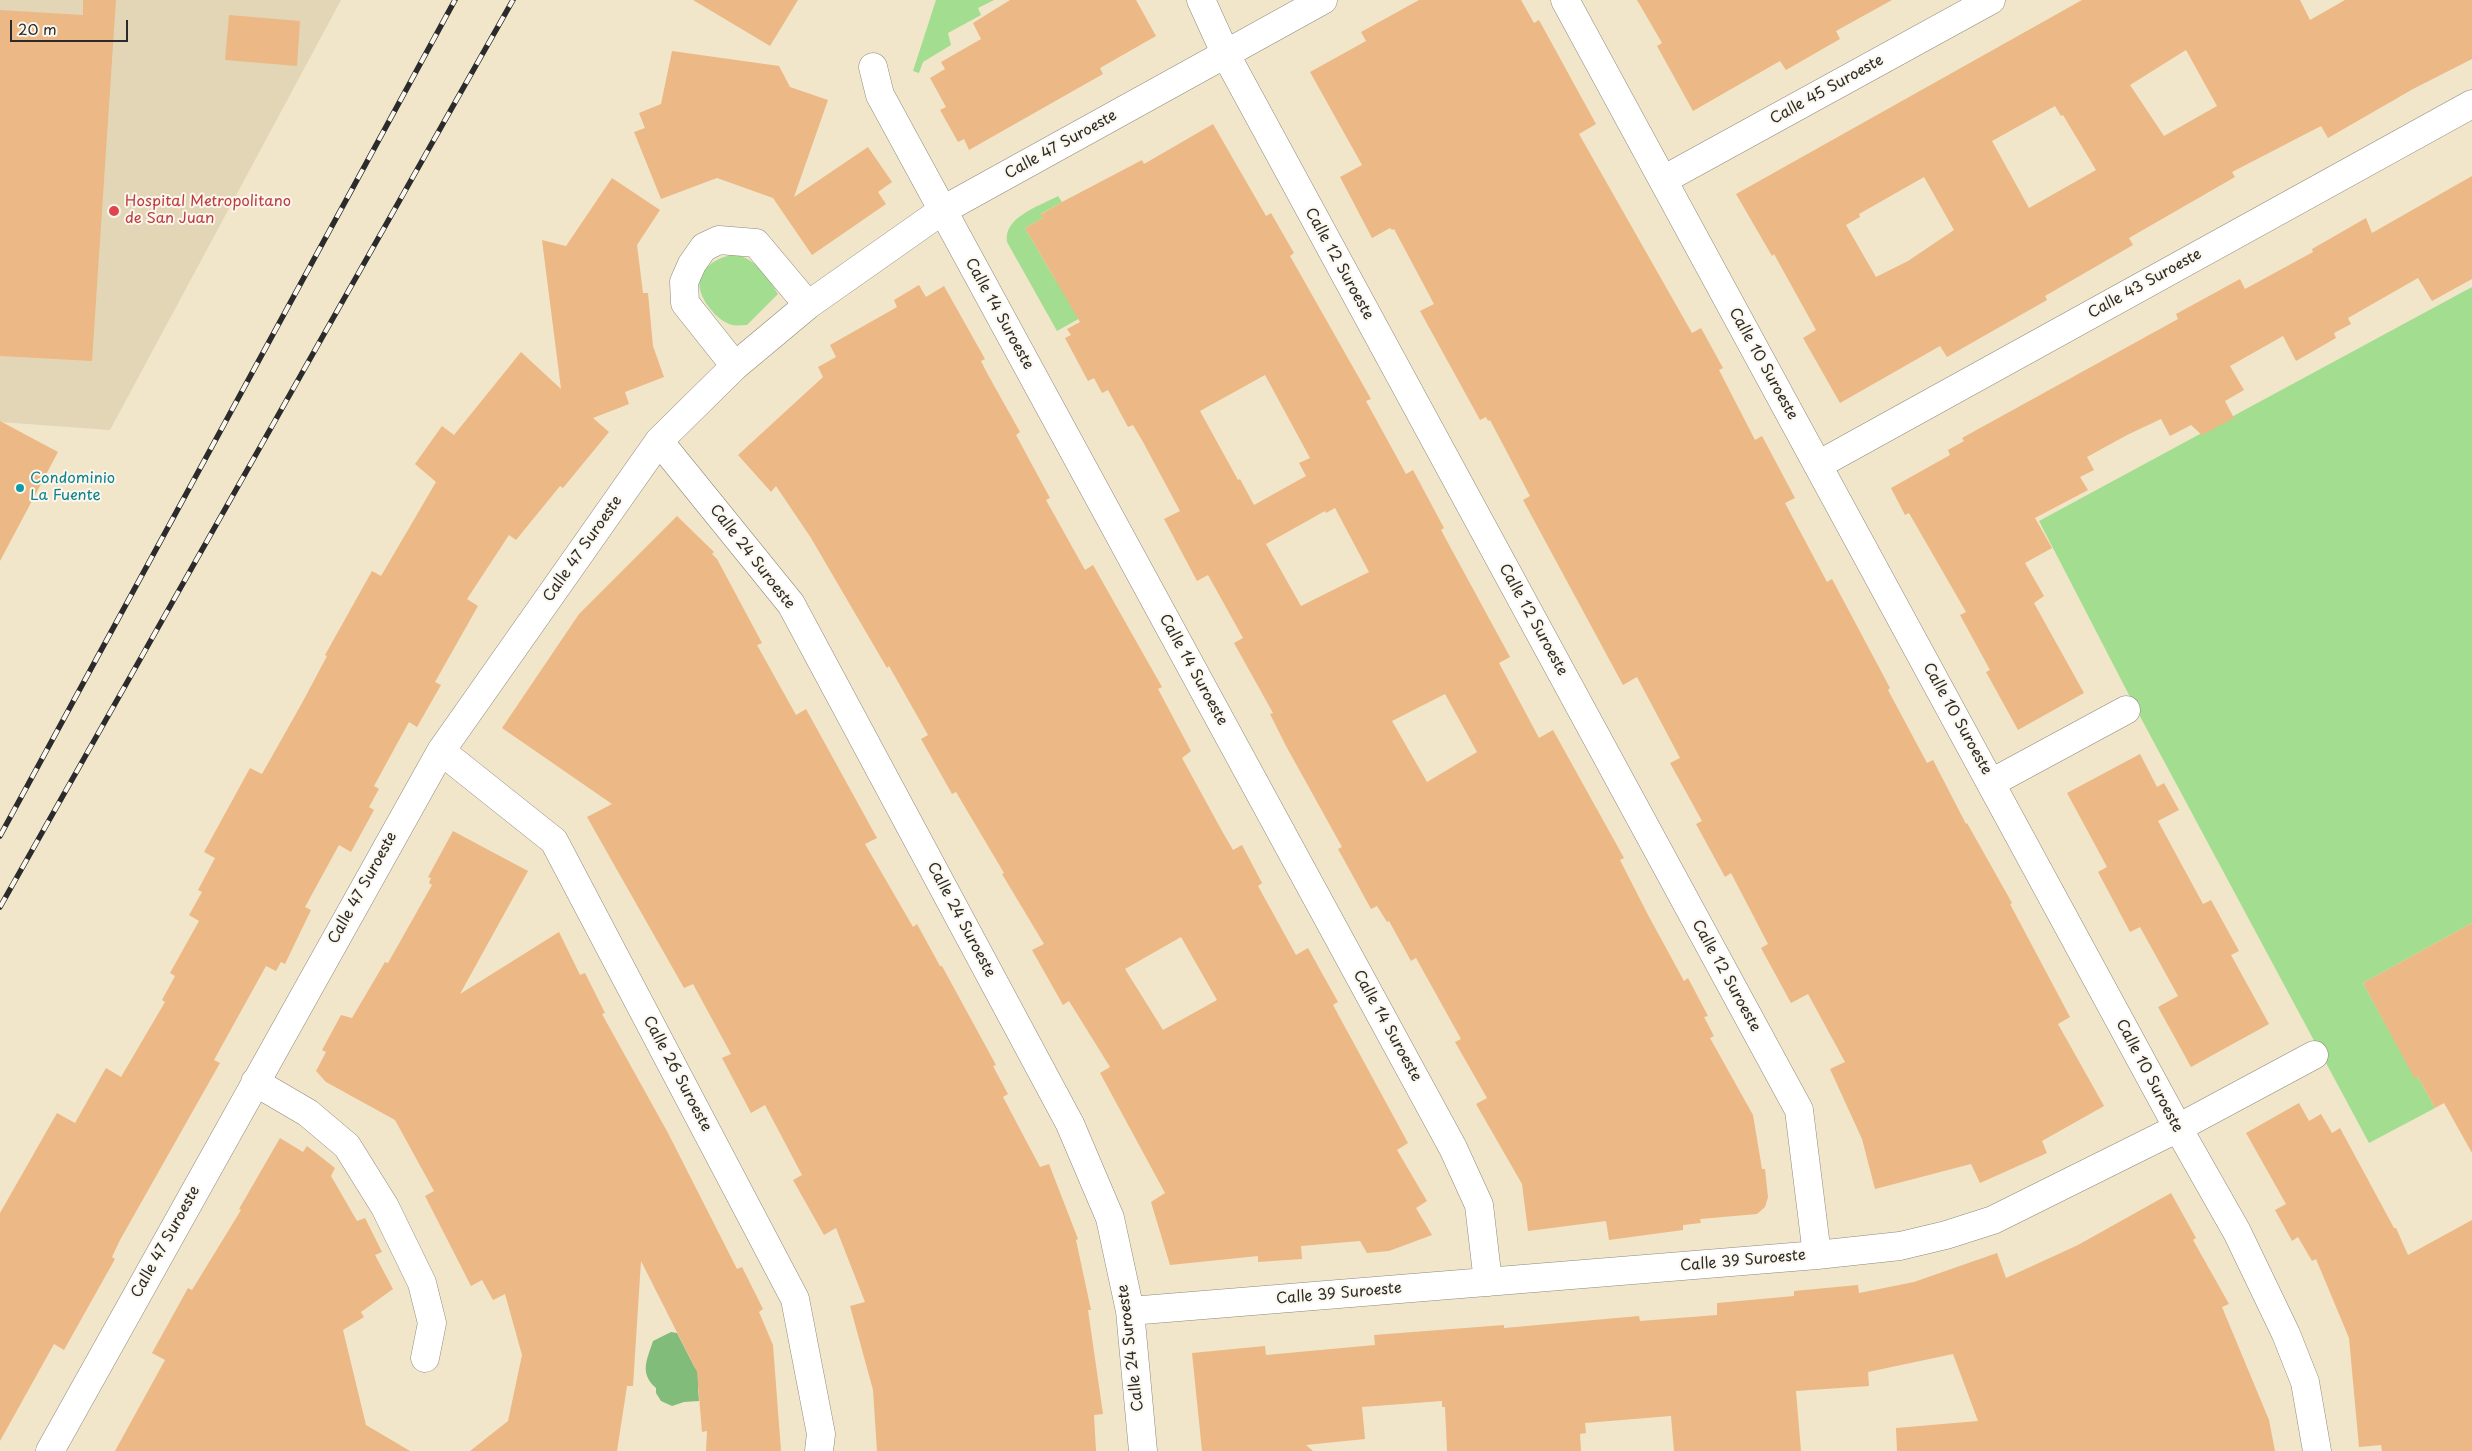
<!DOCTYPE html>
<html>
<head>
<meta charset="utf-8">
<style>
	body { margin:0 }
	#map { position:relative; width:2472px; height:1451px; overflow:hidden; background:#f1e6ca; font-family:"Playpen Sans",sans-serif }
	canvas { display:block }
	.scale { position:absolute; left:10px; top:20px; width:118px; height:22px; box-sizing:border-box; border:2px solid #2b2b2b; border-top:0; padding-left:6px; font-size:15px; line-height:18px; white-space:nowrap; color:#2b2b2b; -webkit-text-stroke:4px #fbf7ec; paint-order:stroke }
</style>
</head>
<body>
<div id="map">
<canvas width="2472" height="1451"></canvas>
<div class="scale">20 m</div>
</div>
<script>
const context = document.querySelector('canvas').getContext('2d');
context.lineJoin = 'round';
function fill(path, color) { context.fillStyle = color; context.fill(path, 'evenodd'); }
function stroke(path, color, width, dash) { context.strokeStyle = color; context.lineWidth = width; context.lineCap = dash ? 'butt' : 'round'; context.setLineDash(dash || []); context.stroke(path); }
function write(font, color, halo, rows, align = 'center') {
  context.font = font + ' "Playpen Sans",sans-serif'; context.lineWidth = 4; context.setLineDash([]); context.textBaseline = 'middle'; context.strokeStyle = halo; context.fillStyle = color; for (const [text, x, y, turn = 0] of rows) {
    context.save(); context.translate(x, y); context.rotate((+turn || 0) * Math.PI / 180); context.textAlign = isNaN(turn) ? turn : align; if (halo) context.strokeText(text, 0, 0); context.fillText(text, 0, 0); context.restore();
  }
}
const built = new Path2D(`
	M0,0h341l-231,430 -110,-8z`);
const green = new Path2D(`
	M936,0h58l-16,8 3,7 -33,18 3,12 -28,17 -4,11 -6,-2z
	M1058,196l4,6 -21,12 2,4 -18,10 31,53 58,18 -57,32 -50,-89c-4,-25 33,-36 51,-46z
	M734,254c22,5 33,22 44,40l-31,31c-4,0 -11,1 -15,0 -7,-2 -15,-8 -19,-13 -26,-29 -12,-50 21,-58z
	M2472,287v636l-109,60 52,95 3,-1 17,31 -66,35 -226,-421 -104,-201z`);
const forest = new Path2D(`
	M671,1332l6,1 18,35 11,-5 1,24h-9l1,14 -15,1 -12,4 -11,-5 -5,-8v-5c-17,-15 -9,-28 -3,-47z`);
const building = new Path2D(`
	M83,0h33l-24,361 -92,-5v-346l83,5z
	M693,0h105l-28,46z
	M1010,0h126l20,36 -56,32 3,6 -134,76 -5,-11 -6,3 -18,-32 6,-3 -16,-29 15,-9 -4,-7 40,-23 -8,-16z
	M1419,0h102l13,23 5,-3 57,104 -17,10 113,199 9,-5 22,40 -4,2 36,70 7,-4 33,62 -10,5 42,79 5,-3 58,109 -2,2 39,73 6,-3 33,64 1,-1 45,80 -2,1 60,113 -12,7 46,82 -62,35 5,12 -67,30 -9,-19 -96,25 -13,-50 -32,-70 15,-7 -37,-68 -17,9 -30,-55 7,-4 -37,-71 -6,4 -29,-53 6,-3 -32,-58 10,-5 -43,-81 -14,8 -100,-185 7,-4 -40,-76 -2,1 -2,-4 -6,3 -60,-109 14,-7 -40,-75 -2,1 -2,-2 -18,10 -32,-61 22,-12 -52,-93 56,-31 -5,-9z
	M1637,0h255l-56,31 4,8 -54,31 -6,-9 -87,50 -36,-65 5,-3z
	M2082,0h218l10,20 35,-20h127v59l-59,30 -85,49 -7,-12 -89,46 3,5 -106,61 4,7 -88,51 2,4 -100,57 -7,-11 -100,57 -37,-65 13,-8 -42,-76 -2,2 -36,-62zM2186,50l31,56 -53,30 -34,-51zM2055,106l6,10 2,-1 33,55 -67,38 -37,-67zM1924,177l30,53 -46,31 -32,16 -30,-52 14,-8 -1,-3z
	M229,15l71,6 -3,45 -72,-6z
	M672,51l107,15 11,21 38,13 -34,97 74,-50 24,35 -14,10 8,12 -74,51 -39,-57 -56,-20 -56,21 -27,-67 11,-4 -6,-15 22,-9z
	M1213,124l53,92 5,-3 23,40 -4,3 81,143 -5,2 40,73 7,-4 31,58 -3,2 69,127 -11,6 40,75 14,-8 71,128 -4,2 27,53 37,68 4,-3 20,38 -4,1 10,19 -4,2 43,77 9,54h3l3,28 -3,10 -8,7 -57,5 1,4 -18,2v5l-74,10 -3,-19 -78,10 -6,-47 -46,-80 11,-6 -32,-56 6,-3 -45,-81 -5,3 -22,-40 -2,1 -10,-16 -6,3 -33,-60 4,-2 -56,-101 -16,-32 3,-1 -39,-70 9,-5 -35,-63 -11,6 -33,-62 16,-8 -37,-69 -10,-17 -5,2 -20,-37 -6,3 -8,-15 -6,3 -23,-43 6,-3 -4,-6 13,-7 -55,-94 18,-10 -3,-3 22,-13 80,-42 2,4zM1265,375l45,83 -11,5 7,13 -52,29 -14,-26 -2,1 -38,-69zM1335,508l34,64 -68,34 -35,-62 59,-33 1,2zM1445,694l32,58 -50,30 -35,-61z
	M2472,176v103l-40,22 -14,-23 -70,40 3,6 -17,9 2,5 -40,23 -13,-25 -53,30 14,24 -19,11 9,17 -32,17 -11,-10 -21,11 -9,-17 -34,16 -40,22 7,13 -14,7 8,13 -53,28 17,30 -27,15 19,33 -10,7 50,90 -66,37 -32,-58 4,-2 -30,-55 6,-3 -57,-99 -4,2 -14,-27 59,-33 -2,-5 16,-9 -2,-3 216,-119 -2,-5 64,-35 5,10 68,-37 -1,-3 54,-31 6,15z
	M612,178l48,32 -23,35 6,48h5l5,53 11,31 -39,15 4,12 -36,14 16,14 -46,56 -3,-2 -44,54 -7,-5 -42,64 11,7 -43,76 6,3 -24,42 -8,-5 -35,64 5,3 -10,18 5,3 -23,42 -12,-7 -34,62 6,3 -26,54 -4,-2 -5,9 -10,-5 -52,94 6,3 -100,177 -8,17 3,2 -51,91 -10,-6 -54,97v-228l57,-100 18,10 31,-55 15,9 44,-75 -3,-2 13,-24 -5,-3 29,-52 -10,-6 13,-23 -4,-2 17,-32 -11,-6 46,-84 12,6 40,-71 25,-47 -2,-1 47,-84 9,5 55,-94 -21,-18 27,-38 12,9 67,-83 40,37 -19,-149 24,6z
	M919,285l7,12 18,-11 41,73 -4,2 6,12 33,59 -4,3 34,63 -4,2 39,70 8,-5 69,122 -4,2 33,62 -9,7 40,73 11,19 9,-5 20,38 -4,3 38,69 12,-7 30,54 -5,3 75,138 -11,7 30,51 -11,7 16,27 -43,16 -22,2 -7,-12 -59,5 1,13 -44,3v-6l-88,9 -19,-63 14,-9 -65,-120 10,-6 -41,-66 -6,4 -31,-55 12,-6 -42,-70 2,-1 -48,-81 -4,2 -31,-55 7,-4 -39,-69 -2,2 -76,-130 -35,-52 -5,6 -33,-37 85,-78 -5,-10 18,-10 -6,-12 67,-38 -3,-7zM1181,937l36,63 -54,30 -38,-61z
	M0,421l58,31 -58,109z
	M677,516l37,36 -2,2 5,5 45,84 -5,2 39,70 10,-6 71,129 -12,6 48,83 4,-3 23,42h2l54,99 -3,1 15,28 -5,3 37,70 9,-3 29,75 -2,1 15,70h-3l15,104 -9,1 2,36h-219l-4,-61 -23,-84 15,-4 -29,-74 -12,7 -31,-55 9,-5 -37,-70 -14,8 -29,-55 9,-4 -38,-70 -9,4 -97,-171 25,-13 -110,-76 77,-114z
	M2140,754l17,33 7,-4 15,27 -21,11 45,83 8,-4 28,51 -8,4 38,69 -78,43 -33,-60 20,-11 -38,-69 -10,5 -32,-60 9,-5 -40,-74z
	M453,831l75,40 -68,123 99,-62 21,43 5,-2 20,40 -3,1 66,119 69,136 5,-2 21,42 -4,3 14,33 8,106h-75l1,-20 -5,1 -5,-60 -56,-111 -8,125h-6l-10,65h-147l38,-30 14,-66 -17,-61 -12,6 -11,-20 -11,6 -46,-90 9,-5 -39,-71 -69,-38 -10,-11 10,-19 -4,-2 19,-35 11,3 33,-56 3,1 44,-78 -3,-2 2,-5 -3,-1z
	M2472,923v230l-28,-50 -9,5 -17,-31 -3,2 -52,-96z
	M2299,1103l10,18 12,-7 11,19 8,-5 54,100h2l12,27 64,-35v231h-90l-1,-6 -22,2 -10,-109 -33,-79 -4,2 -14,-24 -6,4 -17,-31 11,-6 -40,-71z
	M280,1138l23,14 4,-6 28,22 -4,8 26,45 8,-3 17,34 -7,3 18,34 -32,23 3,5 -21,13 23,95 44,26h-295l50,-91 -13,-7 36,-65 4,2 49,-80 -2,-1z
	M2171,1193l25,45 -3,2 36,64 -7,3 47,113 6,31h-378l-1,-23 82,-7 -25,-67 -85,18 1,14 -73,5 5,60h-127l-3,-35 -86,7 1,10 -6,1 1,17h-134l-2,-44h-3v-6l-80,6 3,32 -59,6 7,6h-111l-10,-98 73,-7 1,9 109,-10 -1,-10 130,-10v3l135,-12 1,5 77,-6v-12l77,-7v-5l64,-6 1,8 55,-11 83,-29 9,25 72,-33z`);
const street = new Path2D(`
	M1201,0l25,55 573,1055 18,145
	M1565,0l613,1128 59,104 49,102 19,48 12,69
	M873,67l7,28 573,1053 26,57 9,77
	M1663,180l328,-180
	M735,366l-50,-63 -1,-21 8,-18 12,-17 15,-7 37,3 52,62
	M659,441l132,163 279,520 40,94 20,93 13,140
	M1818,465l654,-361
	M441,751l113,90 241,458 26,135 -2,17
	M1991,783l135,-73
	M255,1082l53,31 39,33 38,61 37,76 10,40 -7,35
	M1130,1311l687,-56 83,-9 46,-11 47,-15 185,-92 136,-73
	M50,1451l391,-700 218,-310 76,-75 73,-61 135,-95 380,-210`);
const rail = new Path2D(`
	M0,836l455,-836
	M0,907l513,-907`);
const markers = [
	[114,211,6,"#e0444e"],
	[20,488,5,"#0f9aa8"]
];
const streetNames = [
	["Calle 45 Suroeste",1827,90,-29],
	["Calle 47 Suroeste",1061,145,-29],
	["Calle 12 Suroeste",1339,264,61],
	["Calle 43 Suroeste",2145,284,-29],
	["Calle 14 Suroeste",999,314,61],
	["Calle 10 Suroeste",1763,364,61],
	["Calle 47 Suroeste",583,549,-55],
	["Calle 24 Suroeste",752,557,52],
	["Calle 12 Suroeste",1533,620,61],
	["Calle 14 Suroeste",1193,670,61],
	["Calle 10 Suroeste",1957,719,61],
	["Calle 47 Suroeste",363,888,-61],
	["Calle 24 Suroeste",961,920,62],
	["Calle 12 Suroeste",1726,976,61],
	["Calle 14 Suroeste",1387,1026,61],
	["Calle 26 Suroeste",677,1074,62],
	["Calle 10 Suroeste",2149,1076,62],
	["Calle 47 Suroeste",166,1242,-61],
	["Calle 39 Suroeste",1743,1261,-5],
	["Calle 39 Suroeste",1339,1294,-5],
	["Calle 24 Suroeste",1131,1348,-97]
];
const healthNames = [
	["Hospital Metropolitano",125,202],
	["de San Juan",125,219]
];
const cultureNames = [
	["Condominio",30,479],
	["La Fuente",30,496]
];
fill(built, '#e3d6b7');
fill(green, '#a2dd90');
fill(forest, '#81bc7a');
fill(building, '#ecb885');
stroke(street, '#8e887a', 29);
stroke(street, '#fff', 28);
stroke(rail, '#2b2b2b', 5.5);
stroke(rail, '#fbf7ec', 4, [11]);
for (const [x, y, r, color] of markers) { const dot = new Path2D(); dot.arc(x, y, r, 0, 2 * Math.PI); context.fillStyle = color; context.fill(dot); stroke(dot, '#fbf7ec', 2); }
write('15px', '#2b2b2b', '#fbf7ec', streetNames);
write('15px', '#be3a42', '#fbf7ec', healthNames, 'left');
write('15px', '#0d838f', '#fbf7ec', cultureNames, 'left');
</script>
</body>
</html>
